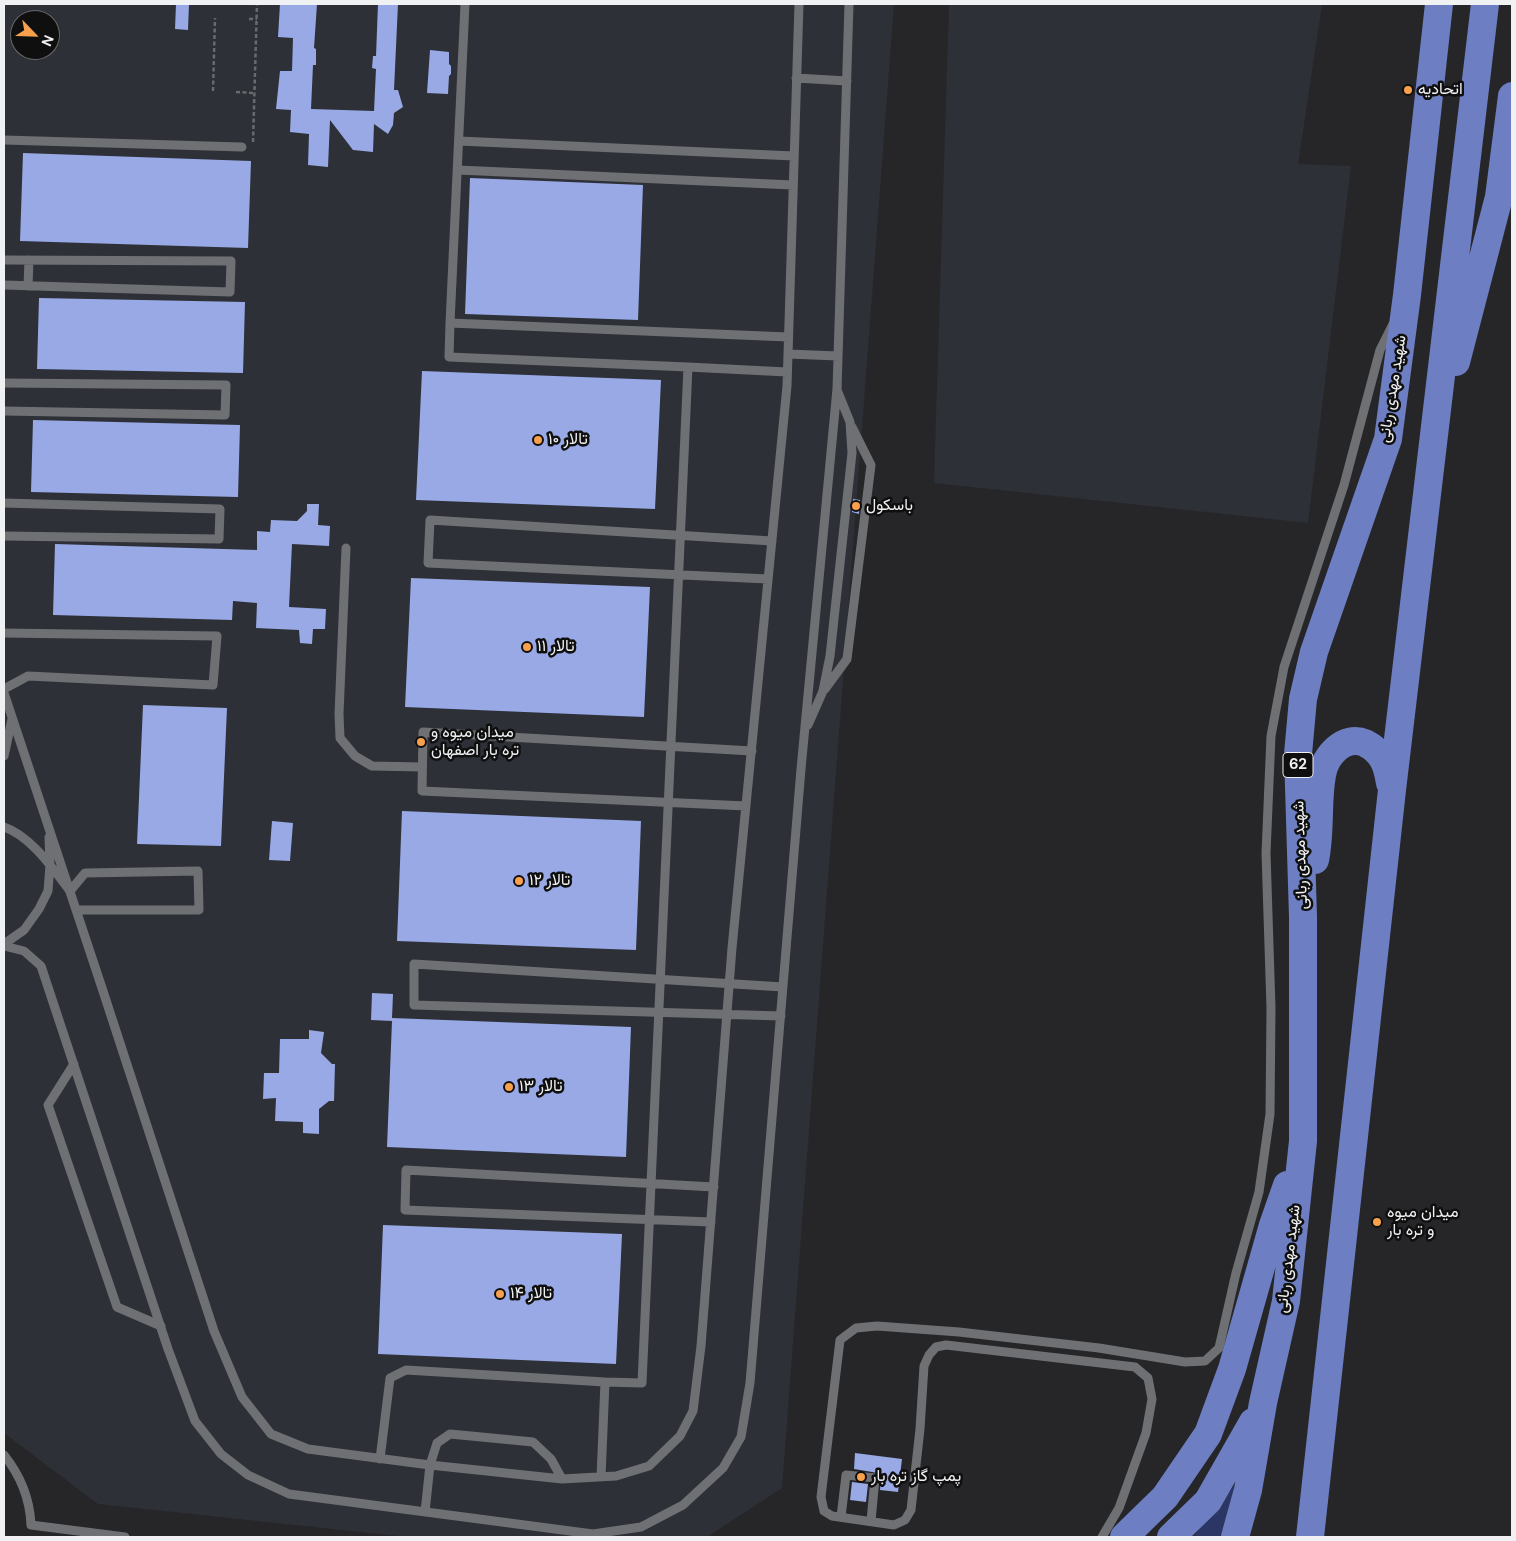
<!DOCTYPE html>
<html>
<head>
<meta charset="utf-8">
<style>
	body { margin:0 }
	#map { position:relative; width:1516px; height:1541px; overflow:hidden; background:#262629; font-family:"DM Sans",sans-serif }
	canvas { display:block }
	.frame { position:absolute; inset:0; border:5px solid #f0f1f2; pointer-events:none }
	.north { position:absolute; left:10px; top:10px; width:50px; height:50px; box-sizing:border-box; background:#0f0f10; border:1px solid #69696a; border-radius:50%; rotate:114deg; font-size:14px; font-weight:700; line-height:20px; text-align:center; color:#f0f1f2 }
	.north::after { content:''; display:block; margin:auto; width:18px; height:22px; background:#f8a04c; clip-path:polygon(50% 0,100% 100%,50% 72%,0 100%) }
</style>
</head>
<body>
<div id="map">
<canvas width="1516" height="1541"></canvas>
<div class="frame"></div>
<div class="north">N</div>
</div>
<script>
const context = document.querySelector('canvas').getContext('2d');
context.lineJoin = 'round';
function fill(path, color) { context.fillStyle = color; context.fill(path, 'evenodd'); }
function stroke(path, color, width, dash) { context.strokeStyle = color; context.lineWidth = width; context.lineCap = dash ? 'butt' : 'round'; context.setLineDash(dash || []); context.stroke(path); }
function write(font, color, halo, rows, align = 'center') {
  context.font = font + ' "DM Sans",Vazirmatn,sans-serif'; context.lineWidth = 5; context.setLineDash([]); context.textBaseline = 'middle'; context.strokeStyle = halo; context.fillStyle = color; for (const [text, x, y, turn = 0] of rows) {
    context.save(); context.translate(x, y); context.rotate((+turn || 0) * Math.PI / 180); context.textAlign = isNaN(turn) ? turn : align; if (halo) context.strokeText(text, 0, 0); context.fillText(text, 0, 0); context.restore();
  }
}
const built = new Path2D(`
	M4,4h890l-112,1484 -75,49h-300l-309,-33 -94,-71zM20,20h30v30h-30z
	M949,4h373l-24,160 53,2 -43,357 -374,-40z`);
const green = new Path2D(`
	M1235,1484l-14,53h-28l1,-1z`);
const building = new Path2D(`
	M176,4h13l-1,26 -13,-1z
	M280,4h37l-3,44 2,1v16h-3l-2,44 63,2 2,-42 -4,-1 1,-12h3l2,-52h20l-4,86h4l5,17 -9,6 -1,12 -5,9 -14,-10 -1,28 -20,-2 -23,-30 -2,47 -20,-2 1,-31 -19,-2 1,-22 -15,-1 4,-38h12l1,-33 -15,-1z
	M430,50l19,2v12l2,2v8l-2,2 -1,18 -21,-1z
	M23,153l228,8 -3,87 -228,-7z
	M470,178l173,7 -5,135 -173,-6z
	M39,298l206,4 -2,71 -206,-4z
	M422,371l239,9 -6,129 -239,-9z
	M33,420l207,5 -2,72 -207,-5z
	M853,499l7,1 -1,14 -7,-2z
	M307,504h12l-1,21 12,1 -1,20 -37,-2 -3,63 37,2 -1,20h-12l-1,15 -12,-1 -1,-13 -43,-2 1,-25 -24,-2 -1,19 -179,-5 2,-71 202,6v-19l13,1 1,-12 26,1 10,-10z
	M411,578l239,9 -6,130 -239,-10z
	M143,705l84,3 -6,138 -84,-2z
	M402,811l239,10 -5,129 -239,-9z
	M272,821l21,2 -3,38 -21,-1z
	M372,993l21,1 -1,24 239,9 -5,130 -239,-10 5,-126 -21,-1z
	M309,1030l15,2 -3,21 11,11h3l-1,37h-5l-10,8v25l-16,-1v-11l-28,-1 1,-23 -13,1 1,-26h15l1,-34h29z
	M383,1225l239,9 -6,130 -238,-10z
	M855,1453l47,6 -4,33 -18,-2 1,-12 -3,-5 -24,-4z
	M852,1482l16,2 -2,18 -16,-2z`);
const path = new Path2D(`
	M249,19h8
	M213,91l2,-73
	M236,92l19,1
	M253,142l4,-138`);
const lane = new Path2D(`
	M796,78l51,3
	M4,140l238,7
	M459,141l335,15
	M458,170l335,15
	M4,260l227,1 -1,31 -226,-7
	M28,286l1,-26
	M450,323l15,-319
	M788,354l50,2
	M688,367l99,5
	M4,383l222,2 -1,30 -221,-4
	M4,503l216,6 -1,30 -215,-3
	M346,548l-7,166 1,24 15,18 17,10 50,1
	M768,579l-340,-16 2,-43 342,21
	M4,633l213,3 -4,49 -185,-9 -24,13
	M825,689l22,-30 24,-194 -19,-38
	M4,693l98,295 112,343 28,66 29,37 37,15 122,16 132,14 54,-3 33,-10 31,-30 13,-25 8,-65 31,-398 55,-562 12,-382
	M808,725l15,-34 7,-35 22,-203 -2,-31 -13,-32
	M4,756l8,-37
	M746,806l-324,-15 1,-59 329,19
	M4,827c27,9 49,42 66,64l15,-18 113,-2 1,39h-123
	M4,944l20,-14 15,-21 9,-18 2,-26 -1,-28
	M4,946l20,5 17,15 127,383 27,72 26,33 27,21 41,19 304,40 48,-7 42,-22 40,-37 18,-31 9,-54 51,-614 36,-380 12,-385
	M781,1016l-367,-11v-41l369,23
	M74,1064l-26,41 69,202 44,19
	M711,1222l-306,-12 1,-40 308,17
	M4,1455c16,20 26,45 27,70l94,12
	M380,1459l10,-81 16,-8 199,12
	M601,1477l4,-95 37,1 46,-1016 -239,-10 1,-34 338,14
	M425,1512l5,-47 7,-22 13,-9 83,8 18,17 11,20
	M841,1517l5,-42 29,3 -4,43
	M1102,1537l17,-29 27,-75 6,-34 -4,-21 -13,-11 -189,-22 -10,2 -7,8 -5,11 -4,63 -9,81 -6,10 -11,5 -62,-9 -8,-5 -3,-14 19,-157 16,-12 21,-2 82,6 140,16 86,14 20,-1 14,-13 17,-75 23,-81 11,-78 1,-106 -5,-155 5,-117 13,-69 60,-182 36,-135 13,-26`);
const highway = new Path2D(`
	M1456,362l43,-165 13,-101
	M1315,860c6,-29 2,-58 7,-85 3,-19 22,-41 43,-32 18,9 22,22 25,40
	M1124,1537l41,-40 43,-63 24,-65 41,-144 14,-40
	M1171,1537l37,-36 45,-79
	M1235,1537l13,-47 15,-87 23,-102 17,-160v-224l-5,-163 5,-55 11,-47 74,-213 19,-144 32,-291
	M1310,1537l82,-747 93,-786`);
const markers = [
	[1408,90,5,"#f8a04c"],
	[538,440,5,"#f8a04c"],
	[856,506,5,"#f8a04c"],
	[527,647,5,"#f8a04c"],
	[421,742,5,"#f8a04c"],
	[519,881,5,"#f8a04c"],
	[509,1087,5,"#f8a04c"],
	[1377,1222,5,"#f8a04c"],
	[500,1294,5,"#f8a04c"],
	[861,1477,5,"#f8a04c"]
];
const shields = [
	[1298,765,30]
];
const shieldNames = [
	["62",1298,765]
];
const poiNames = [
	["اتحادیه",1418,90],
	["تالار ۱۰",548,440],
	["باسكول",866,506],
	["تالار ۱۱",537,647],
	["میدان میوه و",431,733],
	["تره بار اصفهان",431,751],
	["تالار ۱۲",529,881],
	["تالار ۱۳",519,1087],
	["میدان میوه",1387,1213],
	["و تره بار",1387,1231],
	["تالار ۱۴",510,1294],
	["پمپ گاز تره بار",871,1477]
];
const streetNames = [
	["شهید مهدی ربانی",1393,389,-81],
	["شهید مهدی ربانی",1301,855,-92],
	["شهید مهدی ربانی",1289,1259,-83]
];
fill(built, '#2d3037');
fill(green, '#2b3665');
fill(building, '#98a9e5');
stroke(path, '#696a6c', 2.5, [4, 2.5]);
stroke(lane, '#6f7073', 9);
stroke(highway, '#6d7fc2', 28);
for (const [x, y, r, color] of markers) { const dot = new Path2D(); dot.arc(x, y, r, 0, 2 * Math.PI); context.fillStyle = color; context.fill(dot); stroke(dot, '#0f0f10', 2); }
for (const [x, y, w] of shields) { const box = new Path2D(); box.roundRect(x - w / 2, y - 12.5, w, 25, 4); context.fillStyle = '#0f0f10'; context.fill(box); stroke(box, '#f0f1f2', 1); }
write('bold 15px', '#f0f1f2', null, shieldNames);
write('16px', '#f0f1f2', '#0f0f10', poiNames, 'left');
write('16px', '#f0f1f2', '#0f0f10', streetNames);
</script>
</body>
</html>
